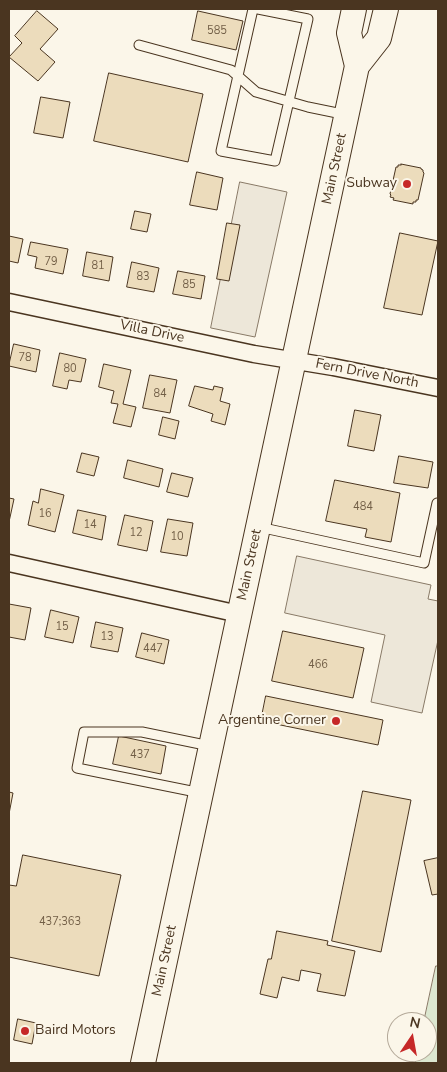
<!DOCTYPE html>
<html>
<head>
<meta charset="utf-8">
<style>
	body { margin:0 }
	#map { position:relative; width:447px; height:1072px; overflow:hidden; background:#fbf6e9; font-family:"Nunito Sans",sans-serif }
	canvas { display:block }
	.frame { position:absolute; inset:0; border:10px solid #4a3520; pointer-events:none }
	.north { position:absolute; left:387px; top:1012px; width:50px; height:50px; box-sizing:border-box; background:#fbf6e9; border:1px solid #b4a999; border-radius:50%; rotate:12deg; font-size:14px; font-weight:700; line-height:20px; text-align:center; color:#4a3520 }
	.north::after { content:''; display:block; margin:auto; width:18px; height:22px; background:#c62828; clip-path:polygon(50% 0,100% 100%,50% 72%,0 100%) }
</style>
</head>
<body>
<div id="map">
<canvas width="447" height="1072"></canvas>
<div class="frame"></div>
<div class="north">N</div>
</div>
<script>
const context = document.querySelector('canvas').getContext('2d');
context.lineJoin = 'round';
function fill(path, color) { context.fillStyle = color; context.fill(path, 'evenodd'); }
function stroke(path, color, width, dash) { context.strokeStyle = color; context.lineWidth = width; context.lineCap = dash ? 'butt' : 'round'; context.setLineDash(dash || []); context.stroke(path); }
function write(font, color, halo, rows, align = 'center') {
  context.font = font + ' "Nunito Sans",sans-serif'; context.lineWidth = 4; context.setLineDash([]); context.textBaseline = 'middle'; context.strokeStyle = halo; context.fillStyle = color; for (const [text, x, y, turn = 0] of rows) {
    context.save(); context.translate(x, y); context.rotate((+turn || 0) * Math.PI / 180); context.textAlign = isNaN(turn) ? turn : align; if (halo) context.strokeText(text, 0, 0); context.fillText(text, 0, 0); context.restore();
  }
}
const green = new Path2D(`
	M436,966h2v97h-23l3,-11h9v-30h-3z`);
const parking = new Path2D(`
	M240,182l47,10 -32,145 -44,-9z
	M297,556l134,29 -3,14 10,2v39l-16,73 -51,-11 14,-67 -100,-22z`);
const building = new Path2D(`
	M37,11l21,18 -18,20 15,13 -17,19 -29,-24 13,-14 -7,-7z
	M198,11l45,10 -7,29 -44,-10z
	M109,73l94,21 -15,68 -94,-21z
	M41,97l29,5 -7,36 -29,-5z
	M401,164l20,4v1l2,1v2l1,1 -6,27h-2v2h-3v2l-20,-4 1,-2 -4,-1 1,-2 -1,-1 6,-27h2v-2h3z
	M197,172l26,6 -6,32 -27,-5z
	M135,211l16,3 -4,18 -16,-3z
	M227,223l13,2 -11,56 -12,-2z
	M400,233l38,8 -16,74 -38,-7z
	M9,236l14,3 -5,24 -9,-2z
	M31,242l37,7 -5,25 -28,-6 2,-11 -9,-2z
	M87,252l26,5 -4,24 -26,-5z
	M132,262l27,6 -5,24 -27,-5z
	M178,271l27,5 -4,23 -28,-5z
	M14,344l26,6 -4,22 -27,-6z
	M60,353l26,6 -5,23 -12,-2 -2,9 -14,-3z
	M104,364l27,6 -8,34 13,3 -5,20 -18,-4 5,-19 -7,-1 3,-12 -15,-4z
	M150,375l27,5 -7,33 -27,-5z
	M195,386l18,4 1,-4 9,2 -3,13 10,3 -5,21 -14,-4 2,-7 -24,-8z
	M355,410l26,5 -7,36 -26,-5z
	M163,417l16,4 -4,18 -16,-4z
	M82,453l17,4 -5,19 -17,-4z
	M399,456l34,6 -5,26 -34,-5z
	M128,460l35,9 -4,18 -35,-9z
	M172,473l21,5 -5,19 -21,-5z
	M335,480l65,13 -9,49 -26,-5 2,-8 -41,-8z
	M41,489l23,6 -9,37 -27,-7 5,-24 5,2z
	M9,498l5,1 -5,23z
	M78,510l28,6 -4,24 -29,-7z
	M125,515l28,6 -6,30 -29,-6z
	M168,519l25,4 -6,33 -26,-4z
	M9,604l22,4 -6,32 -16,-3z
	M51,610l28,7 -6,26 -28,-6z
	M96,622l27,6 -5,24 -27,-5z
	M283,631l81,17 -11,50 -81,-17z
	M142,633l27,7 -5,24 -28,-7z
	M266,696l117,24 -5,25 -117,-24z
	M119,736l47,10 -5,28 -48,-10z
	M363,791l48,9 -30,152 -49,-11z
	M9,792l4,1 -4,21z
	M23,855l98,20 -22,101 -90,-19v-72l7,1z
	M438,858v36l-6,1 -8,-34z
	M277,931l51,10 -1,4 28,6 -10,45 -28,-5 4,-17 -20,-4 -2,11 -17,-4 -5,21 -17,-4 8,-35h3z
	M18,1019l18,4 -4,21 -18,-4z`);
const lane = new Path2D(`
	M253,9l-32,142 54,10 33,-142 -50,-10
	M139,45l92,25 25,22 52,15 39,8
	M259,527l165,36 13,-60
	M201,793l-124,-25 7,-36h58l68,14`);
const street = new Path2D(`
	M9,302l245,52 79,13 105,21
	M9,563l230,51`);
const secondary = new Path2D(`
	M357,66l22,-28 7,-29
	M143,1063l214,-997 -8,-33 5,-24`);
const markers = [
	[407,184,5,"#c62828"],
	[336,721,5,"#c62828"],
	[25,1031,5,"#c62828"]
];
const numberNames = [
	["585",217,31],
	["79",51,262],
	["81",98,266],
	["83",143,277],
	["85",189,285],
	["78",25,358],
	["80",70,369],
	["84",160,394],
	["484",363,507],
	["16",45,514],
	["14",90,525],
	["12",136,533],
	["10",177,537],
	["15",62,627],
	["13",107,637],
	["447",153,649],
	["466",318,665],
	["437",140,755],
	["437;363",60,922]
];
const streetNames = [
	["Main Street",335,169,-78],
	["Villa Drive",152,332,12],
	["Fern Drive North",367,374,11],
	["Main Street",250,565,-78],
	["Main Street",165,961,-78]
];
const poiNames = [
	["Subway",397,184],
	["Argentine Corner",326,721],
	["Baird Motors",35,1031,"left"]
];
fill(green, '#dce7d0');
stroke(green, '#887966', 1);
fill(parking, '#ede7d9');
stroke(parking, '#887966', 1);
fill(building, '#ecdcbc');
stroke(building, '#4a3520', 1);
stroke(lane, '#4a3520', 11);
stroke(street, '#4a3520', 19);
stroke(secondary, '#4a3520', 26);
stroke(lane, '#fbf6e9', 9);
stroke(street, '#fbf6e9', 16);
stroke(secondary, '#fbf6e9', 24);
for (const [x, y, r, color] of markers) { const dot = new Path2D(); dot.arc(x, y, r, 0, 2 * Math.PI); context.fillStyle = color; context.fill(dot); stroke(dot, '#fbf6e9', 2); }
write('11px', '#725f47', null, numberNames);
write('14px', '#4a3520', '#fbf6e9', streetNames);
write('14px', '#4a3520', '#fbf6e9', poiNames, 'right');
</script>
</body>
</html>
